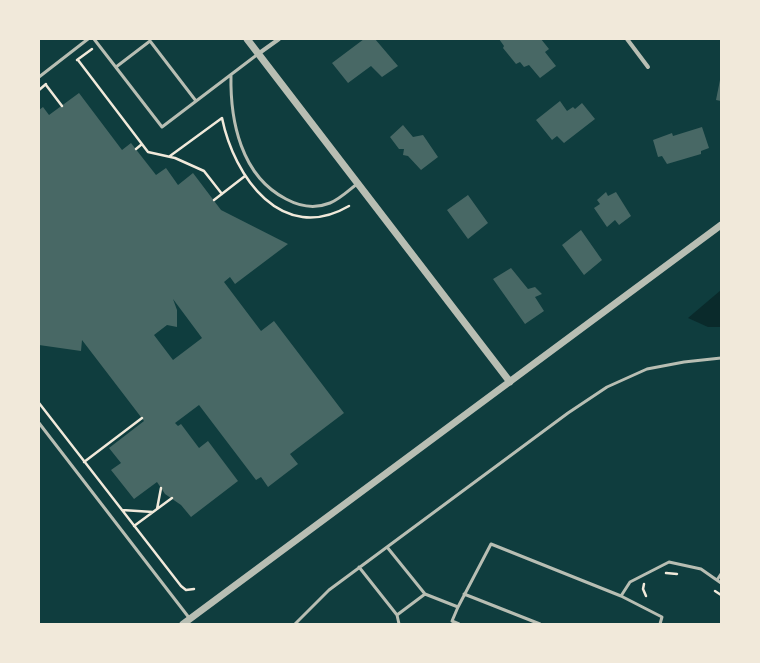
<!DOCTYPE html>
<html>
<head>
<meta charset="utf-8">
<style>
	body { margin:0 }
	#map { position:relative; width:760px; height:663px; overflow:hidden; background:#0f3d3e; font-family:"Open Sans",sans-serif }
	canvas { display:block }
	.frame { position:absolute; inset:0; border:40px solid #f1e9da; pointer-events:none }
</style>
</head>
<body>
<div id="map">
<canvas width="760" height="663"></canvas>
<div class="frame"></div>
</div>
<script>
const context = document.querySelector('canvas').getContext('2d');
context.lineJoin = 'round';
function fill(path, color) { context.fillStyle = color; context.fill(path, 'evenodd'); }
function stroke(path, color, width, dash) { context.strokeStyle = color; context.lineWidth = width; context.lineCap = dash ? 'butt' : 'round'; context.setLineDash(dash || []); context.stroke(path); }
const water = new Path2D(`
	M721,290v37h-13l-20,-9z`);
const building = new Path2D(`
	M364,39h11l23,27 -16,11 -11,-11 -23,17 -16,-20z
	M499,39l35,1 7,-1 8,10 -4,3 11,14 -16,12 -11,-13 -5,2 -4,-5 -4,2 -13,-16 1,-2z
	M720,80h1v21l-5,-1z
	M79,93l43,57 9,-7 25,32 10,-7 12,17 15,-12 28,37 67,34 -53,40 -5,-7 -6,5 37,49 13,-10 70,92 -54,41 8,10 -30,23 -7,-10 -5,3 -57,-75 -24,18 3,3 3,-2 18,24 9,-7 30,40 -47,36 -10,-12 -16,-11 -8,-12 -23,17 -23,-29 10,-7 -12,-15 35,-27 -62,-81 -1,11 -42,-6v-235l4,-3 6,8zM173,299l29,39 -29,22 -19,-25 13,-10 10,2v-17z
	M560,101l7,10 6,-4 2,2 7,-6 13,16 -31,24 -7,-7 -5,4 -16,-20z
	M403,125l10,12 10,-2 15,22 -17,13 -13,-14 -5,-1 1,-6h-5l-9,-12z
	M702,127l7,21 -8,3v3l-34,10 -5,-8 -4,1 -5,-17 19,-7 1,3z
	M606,192l2,4 8,-4 15,24 -12,9 -4,-5 -8,7 -13,-19 6,-4 -3,-4z
	M468,195l20,28 -20,16 -21,-29z
	M581,230l21,30 -18,15 -22,-30z
	M511,268l17,21 7,-2 7,7 -7,3 9,14 -19,13 -32,-45z`);
const path = new Path2D(`
	M77,60l15,-11
	M78,60l70,92 27,6 29,13 18,23
	M46,85l16,21
	M39,90l7,-6
	M136,149l6,-5
	M170,156l52,-38c12,59 60,127 127,88
	M214,200l31,-24
	M39,403l142,183 5,4 8,-1
	M84,462l58,-44
	M157,509l4,-21
	M122,510l31,2
	M134,526l38,-28
	M666,573l11,1
	M644,584l-1,5 3,7
	M715,591l6,4`);
const service = new Path2D(`
	M94,39l68,88 96,-73
	M116,67l34,-26 46,60
	M231,75c-1,46 10,101 55,124 13,7 29,10 44,4 10,-4 19,-13 27,-19
	M39,77l49,-38
	M39,423l151,196
	M387,547l38,47
	M359,567l38,48
	M717,580l4,-6
	M464,594l76,30
	M621,596l41,21 -2,7
	M458,607l-6,14 7,3
	M295,624l34,-34 239,-177 39,-26 40,-18 37,-7 37,-4
	M399,624l-2,-9 28,-21 33,13 33,-63 130,52 9,-14 39,-20 32,7 20,14`);
const minor = new Path2D(`
	M627,39l21,28
	M258,54l21,-15`);
const tertiary = new Path2D(`
	M247,39l263,343
	M183,624l538,-399`);
fill(water, '#0a2a2b');
fill(building, '#486865');
stroke(path, '#f1e9da', 2.5);
stroke(service, '#b8beb3', 3);
stroke(minor, '#b8beb3', 4);
stroke(tertiary, '#b8beb3', 7);
</script>
</body>
</html>
